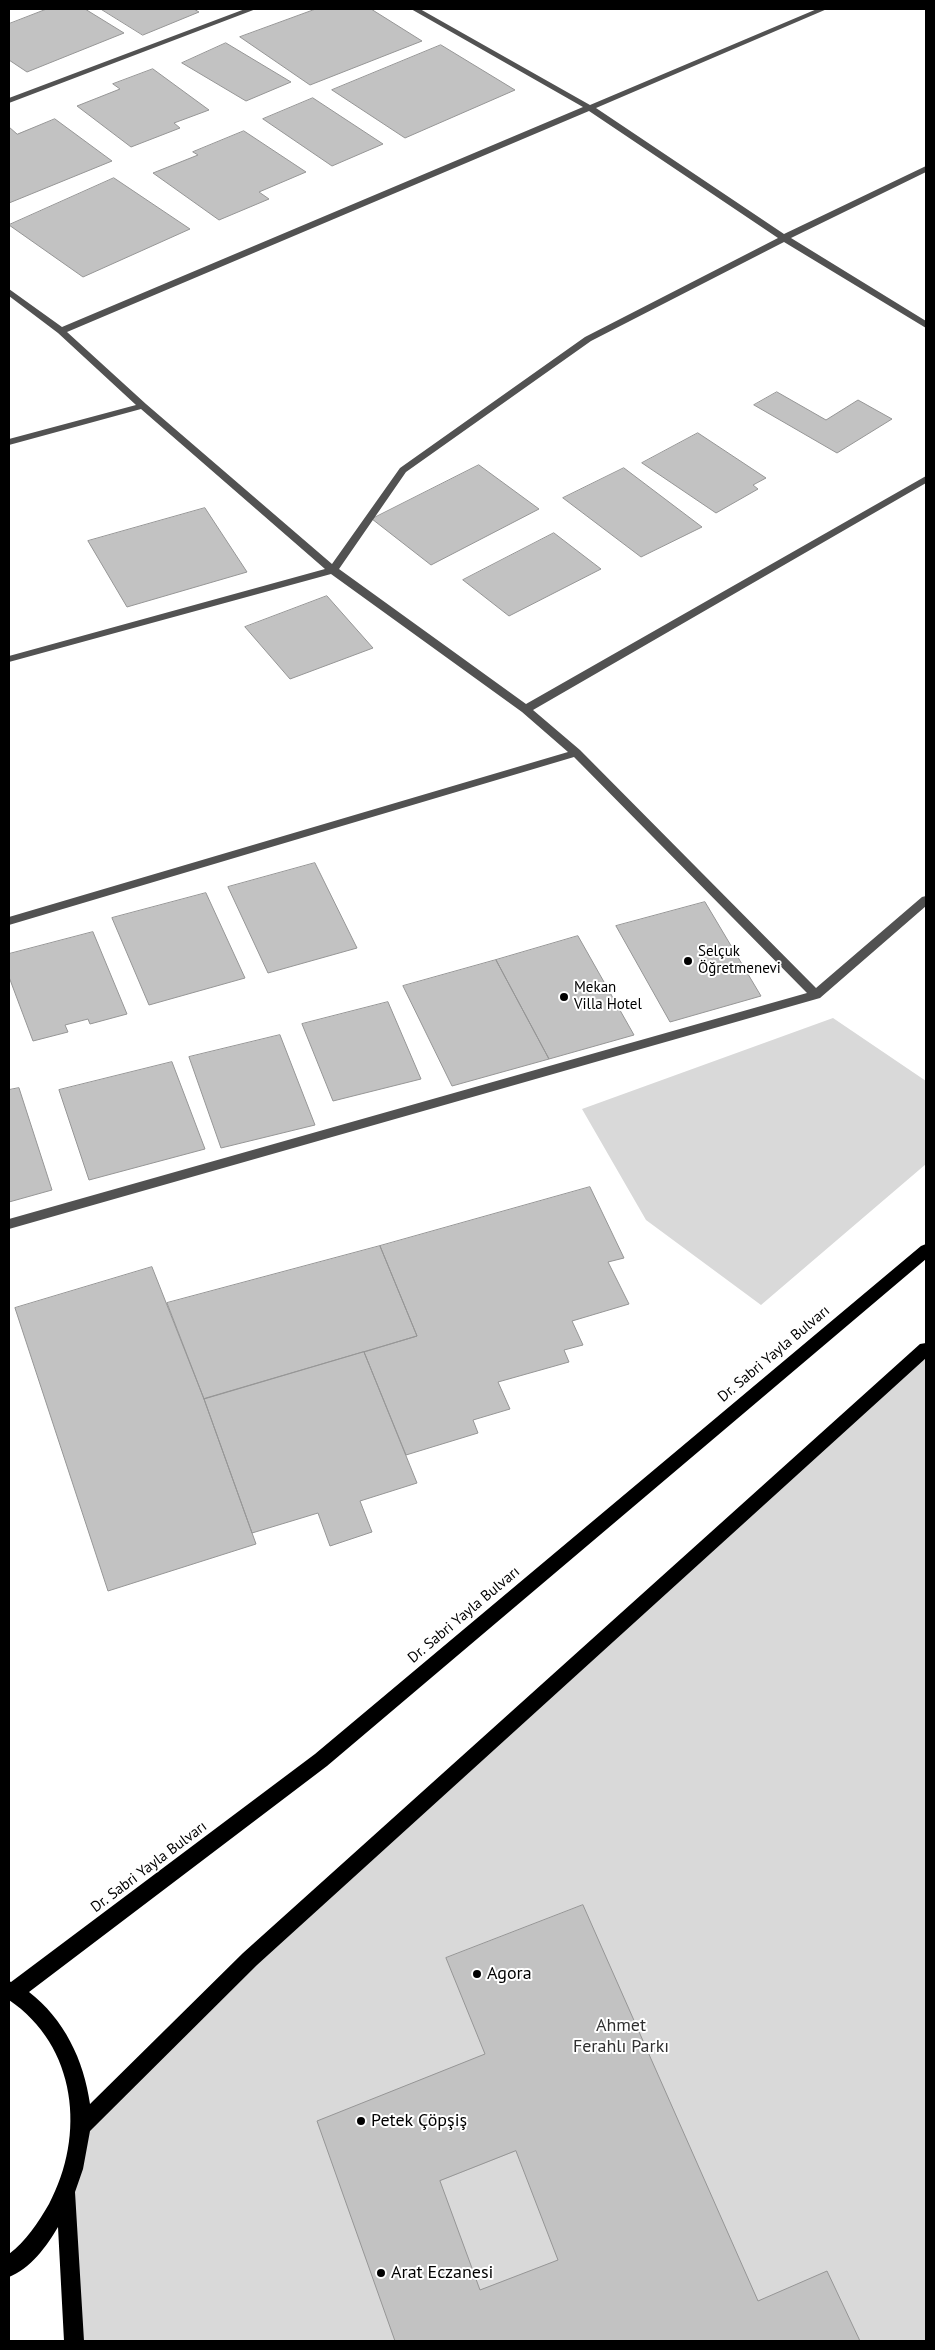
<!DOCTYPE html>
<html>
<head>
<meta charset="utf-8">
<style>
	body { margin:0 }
	#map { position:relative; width:935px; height:2350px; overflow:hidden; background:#fff; font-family:"PT Sans",sans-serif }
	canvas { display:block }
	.frame { position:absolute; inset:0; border:10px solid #000; pointer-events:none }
</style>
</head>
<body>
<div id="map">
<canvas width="935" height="2350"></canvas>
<div class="frame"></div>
</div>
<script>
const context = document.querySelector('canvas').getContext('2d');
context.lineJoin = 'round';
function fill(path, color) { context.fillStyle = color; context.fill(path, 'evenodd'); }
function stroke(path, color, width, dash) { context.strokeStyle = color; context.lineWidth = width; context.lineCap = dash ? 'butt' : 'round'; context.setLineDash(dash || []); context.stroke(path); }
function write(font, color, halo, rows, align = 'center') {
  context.font = font + ' "PT Sans",sans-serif'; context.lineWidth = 4; context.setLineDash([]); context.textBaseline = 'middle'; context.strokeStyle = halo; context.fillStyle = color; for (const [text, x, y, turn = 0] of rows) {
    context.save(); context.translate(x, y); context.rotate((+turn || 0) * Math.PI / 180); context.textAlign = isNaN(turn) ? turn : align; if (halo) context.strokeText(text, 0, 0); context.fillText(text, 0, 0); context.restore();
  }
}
const green = new Path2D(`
	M833,1018l93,63v83l-165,141 -115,-85 -64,-111z
	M926,1349v992h-852l-8,-147 16,-69 168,-166z`);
const building = new Path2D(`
	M47,9h38l39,24 -97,39 -18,-12v-36z
	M101,9h93l5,3 -56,23z
	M316,9h55l51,32 -112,44 -70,-48z
	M226,43l65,39 -45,19 -64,-38z
	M441,45l74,45 -110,48 -73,-48z
	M153,69l56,41 -35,13 6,5 -49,19 -54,-41 43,-17 -7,-5z
	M313,98l70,46 -51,22 -69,-47z
	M55,119l57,42 -103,42v-76l8,7z
	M244,131l62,41 -47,20 10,7 -50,21 -66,-47 45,-18 -5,-3z
	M114,178l76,51 -107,48 -74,-52z
	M777,392l49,28 32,-20 34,19 -55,34 -83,-48z
	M698,433l68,45 -13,7 5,4 -42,24 -74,-50z
	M479,465l60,44 -108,56 -59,-46z
	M624,468l78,59 -61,30 -78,-59z
	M205,508l42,64 -120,35 -39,-66z
	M554,533l47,36 -92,47 -46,-36z
	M327,596l46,52 -83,31 -45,-52z
	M315,863l42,85 -89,25 -40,-86z
	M206,893l39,85 -96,27 -37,-87z
	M705,902l56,94 -91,26 -54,-96z
	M93,932l34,82 -37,10 -2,-5 -23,6 3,7 -35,9 -24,-64v-23z
	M578,936l56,99 -85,24 -53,-99z
	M496,960l53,99 -97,27 -49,-100z
	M388,1002l33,77 -88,22 -31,-77z
	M280,1035l35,90 -94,23 -32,-91z
	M172,1062l33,87 -116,31 -30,-90z
	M19,1088l33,102 -43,12v-112z
	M590,1187l34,71 -16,4 21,42 -57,17 11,24 -19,5 5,12 -71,20 12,27 -37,11 5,13 -72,22 -42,-103 53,-16 -37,-90z
	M380,1246l37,90 -213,63 -37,-96z
	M152,1267l52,132 52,145 -148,47 -93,-283z
	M364,1352l53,131 -57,18 12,31 -42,14 -12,-33 -66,20 -48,-134z
	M583,1905l175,396 69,-30 33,70h-465l-78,-220 168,-67 -39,-96zM516,2151l42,109 -78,30 -40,-109z`);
const minor = new Path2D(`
	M245,9h11l-247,94v-5z
	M411,9h9l170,96 227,-96h10l-231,99 188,126 142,-68v6l-135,66 135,83v7l-142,-86 -193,99 -185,131 -67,97 187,135 400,-228v7l-393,227 47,40 236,238 106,-91 4,-1v10l-106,92 -811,231v-10l798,-226 -233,-236 -565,168v-8l559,-165 -46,-40 -191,-138 -322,88v-6l316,-87 -184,-160 -132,36v-6l127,-34 -78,-72 -49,-37v-7l53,38 521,-220zM589,111l189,127 -193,99 -185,131 -68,96 -186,-160 -79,-72z`);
const highway = new Path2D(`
	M926,1244v15l-599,507 -298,226c35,27 55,68 61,112l153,-151 677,-609 6,-1v15l-669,607 -167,166 -7,38 -8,23 9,149h-20l-6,-114c-11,19 -28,42 -49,50v-23c17,-13 29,-31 40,-50 37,-69 28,-158 -40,-204v-19l2,1 304,-228 606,-508z`);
const markers = [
	[688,961,5,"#000"],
	[564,997,5,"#000"],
	[477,1974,5,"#000"],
	[361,2121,5,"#000"],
	[381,2273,5,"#000"]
];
const poiNames = [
	["Selçuk",698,952],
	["Öğretmenevi",698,969],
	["Mekan",574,988],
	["Villa Hotel",574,1005]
];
const streetNames = [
	["Dr. Sabri Yayla Bulvarı",774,1354,-40],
	["Dr. Sabri Yayla Bulvarı",464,1615,-40],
	["Dr. Sabri Yayla Bulvarı",149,1867,-37]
];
const nearPoinames = [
	["Agora",487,1974],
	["Petek Çöpşiş",371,2121],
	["Arat Eczanesi",391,2273]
];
const nearParknames = [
	["Ahmet",621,2026],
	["Ferahlı Parkı",621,2047]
];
fill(green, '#d9d9d9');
fill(building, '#c2c2c2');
stroke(building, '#969696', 1);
fill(minor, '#525252');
fill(highway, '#000');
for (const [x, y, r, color] of markers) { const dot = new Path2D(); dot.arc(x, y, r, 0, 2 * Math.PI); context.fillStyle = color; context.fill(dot); stroke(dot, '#fff', 2); }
write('15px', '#000', '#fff', poiNames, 'left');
write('15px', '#000', '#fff', streetNames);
write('18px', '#000', '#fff', nearPoinames, 'left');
write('18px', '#303030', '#fff', nearParknames);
</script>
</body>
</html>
